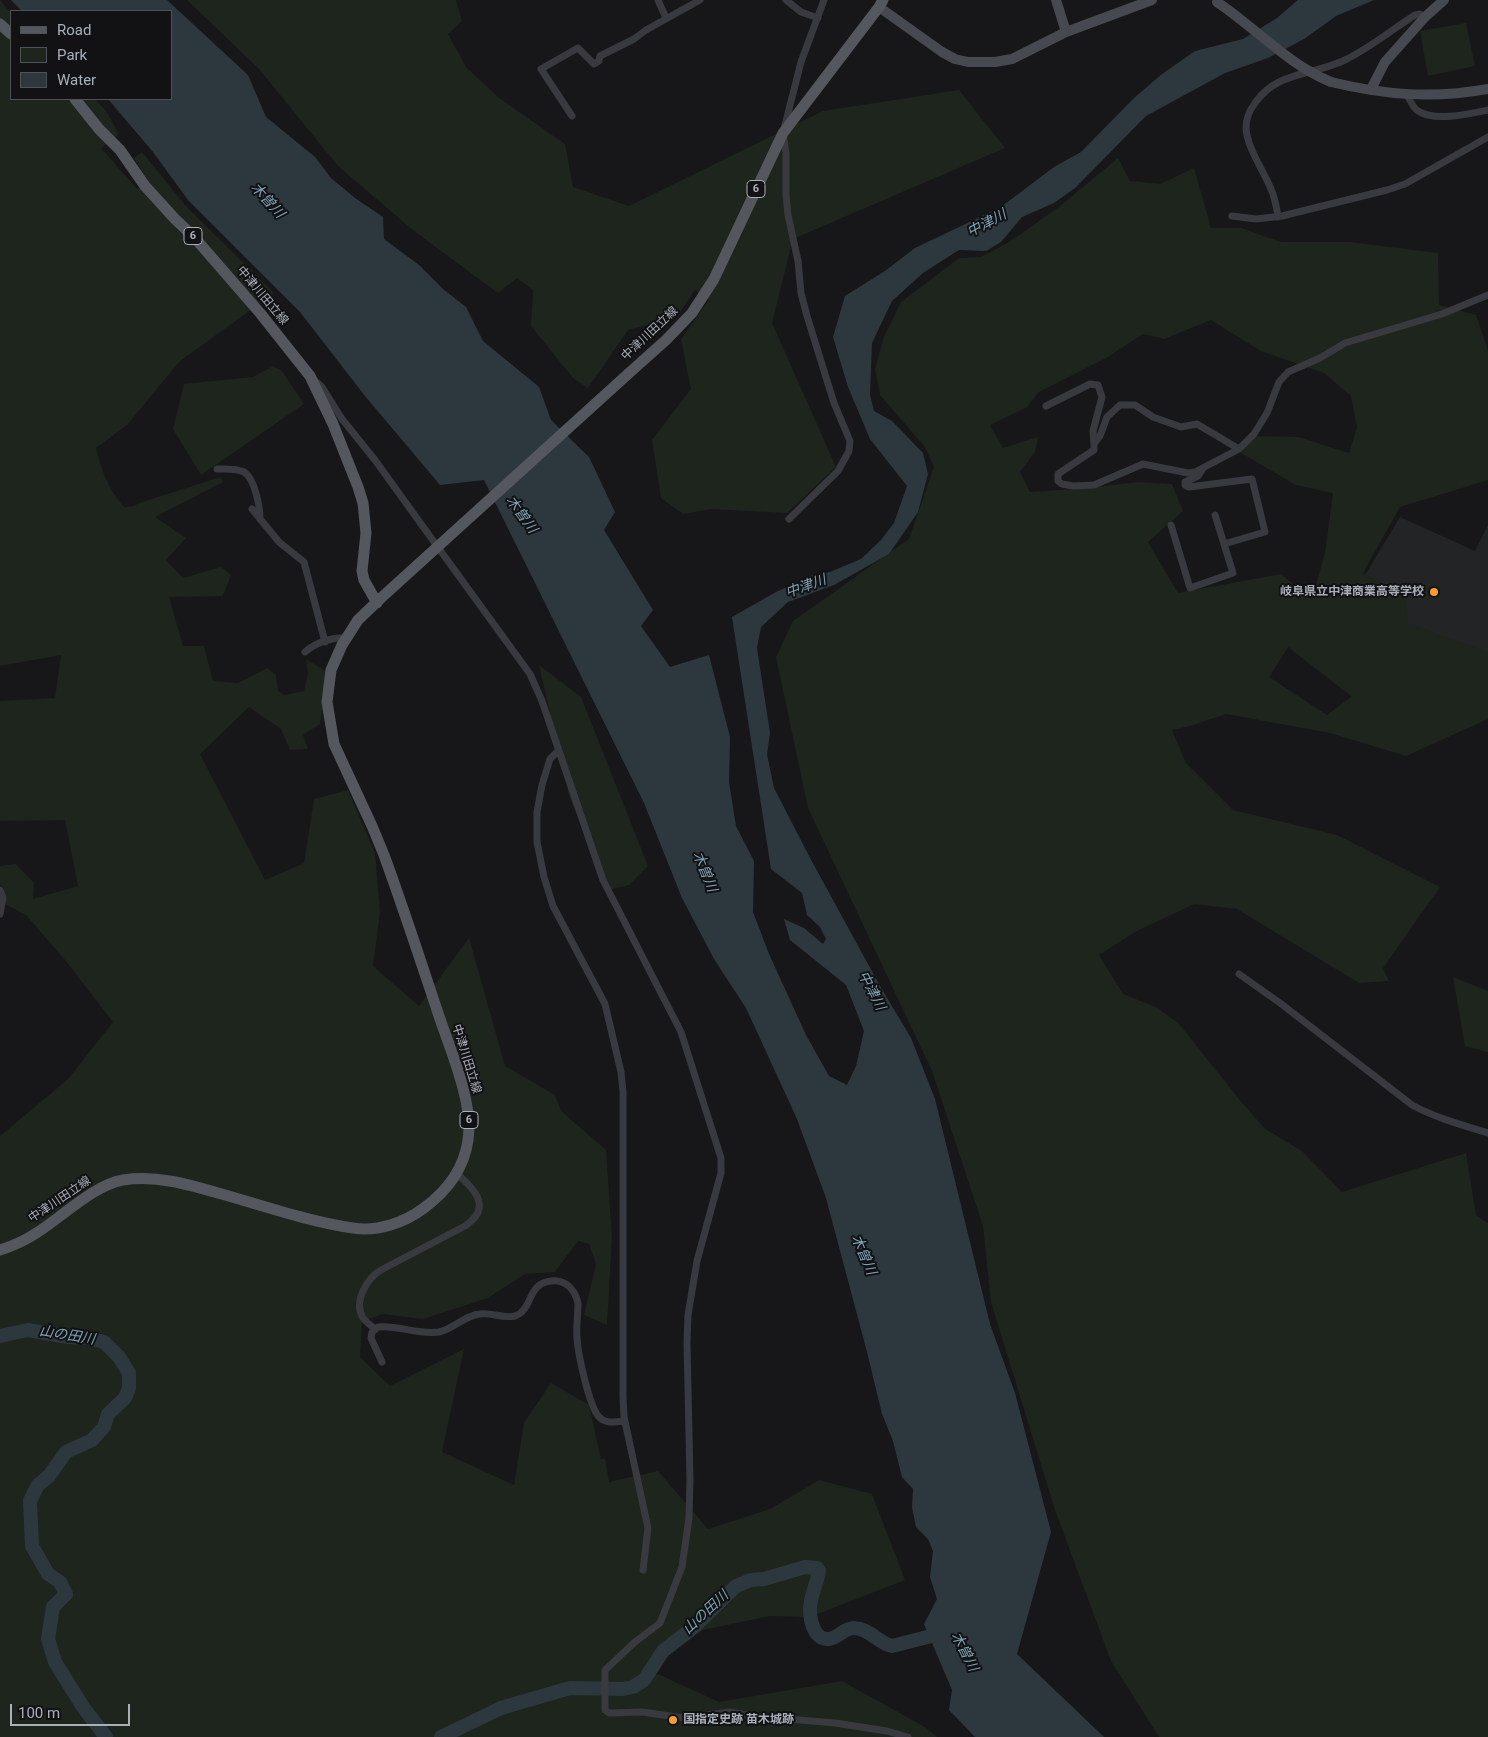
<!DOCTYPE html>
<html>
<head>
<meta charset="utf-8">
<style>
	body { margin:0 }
	#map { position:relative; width:1488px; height:1737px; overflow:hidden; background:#171719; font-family:Roboto,sans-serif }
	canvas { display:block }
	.legend { position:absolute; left:10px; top:10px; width:162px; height:90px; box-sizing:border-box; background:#121214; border:1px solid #4e5156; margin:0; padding:6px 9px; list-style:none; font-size:15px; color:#a9b0ba }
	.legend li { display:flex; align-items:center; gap:10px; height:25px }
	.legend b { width:25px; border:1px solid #4e5156 }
	.scale { position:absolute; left:10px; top:1704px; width:120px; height:22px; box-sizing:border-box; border:2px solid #a9b0ba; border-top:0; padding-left:6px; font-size:15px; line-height:18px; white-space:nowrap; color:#a9b0ba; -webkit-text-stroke:4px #121214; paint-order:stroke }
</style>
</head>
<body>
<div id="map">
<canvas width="1488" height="1737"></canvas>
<ul class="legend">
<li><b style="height:6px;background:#54575e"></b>Road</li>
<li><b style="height:14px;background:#1d251d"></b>Park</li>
<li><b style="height:14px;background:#2d383e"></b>Water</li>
</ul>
<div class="scale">100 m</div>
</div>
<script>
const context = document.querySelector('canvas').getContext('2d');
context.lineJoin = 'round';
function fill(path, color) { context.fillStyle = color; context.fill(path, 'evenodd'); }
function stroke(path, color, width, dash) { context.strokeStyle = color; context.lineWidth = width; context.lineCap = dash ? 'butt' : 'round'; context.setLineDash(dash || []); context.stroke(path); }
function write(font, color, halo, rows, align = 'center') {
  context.font = font + ' Roboto,"Noto Sans JP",sans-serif'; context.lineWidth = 4; context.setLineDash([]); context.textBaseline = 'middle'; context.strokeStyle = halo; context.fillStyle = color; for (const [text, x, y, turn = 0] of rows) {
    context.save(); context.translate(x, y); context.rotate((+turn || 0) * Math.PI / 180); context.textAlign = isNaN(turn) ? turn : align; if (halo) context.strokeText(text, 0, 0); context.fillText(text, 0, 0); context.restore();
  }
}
const built = new Path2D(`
	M1400,517l75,34 13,-26v138l-82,-37 -44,-46z`);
const green = new Path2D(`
	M0,0l11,13v86h84l11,12 13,23 -18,14 36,41 11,-9 -14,-22 8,-6 43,53 89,88 -95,69 -52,63 -31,23c6,23 12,41 28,59l9,-1 9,-4 79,-25 2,5 -68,35 31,21 -20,22 17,18 38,-11 10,8 -8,21 -54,1 14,49h21l9,35 25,2 29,-15 9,7 2,16 7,4 19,-4 4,-17 -2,-15 21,13 -7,52 -17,11 5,14 -18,1 -9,-21 -32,-22 -49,47 65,126 39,-17 10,-64 34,-9 27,63 5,59 -7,54 46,40 50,-68 36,128 50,29 6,16 45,39 6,87 -5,88 -23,-10 12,-51 -7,-20 -11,-3 -23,31 -30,2 -37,24 -65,21 -41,-5 -20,8 -2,35 30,29 74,-37 -22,103 72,33 10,-62 27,-40 38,22 12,54h4l4,23 49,-11 50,58 62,-20 49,-29 53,14 33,86 -95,37 -40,-1 -67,14 -54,40 70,32 123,-21 83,46 12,10h-937v-601l68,-57 45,-57 -48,-62 -39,-45 -21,-11 -1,-14 -4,-7v-17l16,-2 18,19 -1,16 45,-13 -13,-66 -65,1v-120l55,-3 6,-43 -61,11z
	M187,0h269l6,21 -14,13 18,33 33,31 66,46 8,43 56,19 194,-95 136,-21 46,58 -212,91 -21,84 64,144 -49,46 -77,-4 -27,5 -22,-16 -9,-58 39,-51 -10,-50 28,-39 -14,-10 -15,22 -13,8 -39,10 -40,58 -15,-10 -42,-52 2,-36 -16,-12 -19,15 -84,-62 -76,-65 -79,-97z
	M1466,23l9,43 -47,10 -8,-45z
	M1118,158l12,23 30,3 34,-16 17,60h30l40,14h69l88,11 1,52 37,10 12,36v129l-88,27 -37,66 42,23 3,27 80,29v67l-82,37 -76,-23 -104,-19 -36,12 -18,4 14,33 47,47 104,25 103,52 -57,81 6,13 -30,2 -122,-74 -43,-5 -59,28 -36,23 24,39 35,14 21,16 60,75 25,29 38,23 40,41 124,-39 10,62 12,8v514h-329l-48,-76 -56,-151 -64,-208 -8,-76 -51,-155 -124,-263 -32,-151 17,-36 116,-82 25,-72 -9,-20 -45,-52 -5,-26 8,-30 18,-37 58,-44 22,-1 28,-15 50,-35zM1211,320l50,31 63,22 27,23 6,31 -8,26 -51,-16 -45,-1 -12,17 55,32 37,8 -8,60 -13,46 -31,-25 -103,19 -30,-51 35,-31 -11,-27 -34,-2 -50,6 -58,4 -10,-20 15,-20 3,-15 -35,11 -13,-23 37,-18 12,-15 67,-34 37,-24 21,5zM1288,647l63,49v1l-24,18 -58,-38z
	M273,366l9,5 22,33 -103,71 -28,-46 11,-45 69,-7z
	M539,665l42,32 67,169 -19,19 -21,5 -39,-94z
	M1453,977l35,14v61l-23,-6z`);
const water = new Path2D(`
	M11,0h156l81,75 18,42 49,40 16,21 24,20 28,19 1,22 35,26 24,24 23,18 17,34 56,46 12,33 38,37 26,55 -11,18 49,80 -12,16 29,41 39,-12 21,82 -1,45 7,44 18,35 -1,51 16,42 37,81 23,41 18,9 9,-19 8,-35 -18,-46 -56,-45 -6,-21 20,9 19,16 3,-5 -6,-12 -13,-12 -5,-22 -31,-24 -39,-252 44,-25 37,-17 17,-3 31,-13 20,-19 13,-17 13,-37 -37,-47 -22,-52 -15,-50 12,-41 40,-25 30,-23 86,-41 53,-40 27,-15 53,-54 28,-24 33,-23 48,-12 34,-21 21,-18h76l-38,16 -32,23 -36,19 -43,15 -79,43 -71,72 -21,15 -32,14 -21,25 -15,9 -27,-1 -36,23 -31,28 -20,42 -2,52 4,16 18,10 31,32 5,21 -10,38 -29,42 -55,31 -46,17 -27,25 -4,21 13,85 -3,21 7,34 35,68 71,130 31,52 24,61 55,225 25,69 36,139 -34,122 87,83h-129l-26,-27 3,-20 -28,-66 13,-25 -7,-22 3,-26 -5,-12 -12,-12 -4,-20 1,-18 -11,-12 -9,-36 -11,-27 -15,-62 -41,-154 -29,-79 -51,-111 -32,-49 -32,-61 -38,-95 -160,-323 -44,5 -75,-89 -65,-84 -112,-112 -35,-48 -45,-53h63v-88h-149z`);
const river = new Path2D(`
	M0,1336l28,-6 40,7 20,1 16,4 15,15 10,16v15l-4,10 -17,16 -4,13 -12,13 -26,12 -17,24 -11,9 -8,16 2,45 16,28 12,8 6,12 -13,13 -5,32 7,23 28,45 23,30
	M441,1737l60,-29 69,-20 53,1 10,-2 11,-7 19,-29 32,-25 41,-40 15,-6 13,-1 41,-12 12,1 2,3c-2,13 -9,26 -9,38 0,12 4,31 19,30 9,-1 15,-11 25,-11 15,0 24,15 38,18l55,-14`);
const street = new Path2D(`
	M658,0l8,18
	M786,0l15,12 17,6
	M1407,95c3,5 6,13 11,16 17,11 51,3 70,-1
	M572,116l-31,-47 37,-21 16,16 5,-3 1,-5 34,-17 12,-9 54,-30
	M1232,216l24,3 26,-3 105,-26 18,-6 83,-47
	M1278,217c-1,-8 -3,-16 -5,-23 -7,-20 -26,-45 -27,-66 0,-10 3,-17 9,-25 22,-32 57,-27 90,-43 23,-11 48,-31 70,-45l5,-1 5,3
	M315,381l7,6 20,32 33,41 49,68 106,146 12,27 61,179 78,152 40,126v15l-24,88 -9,54 -1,28 3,137 -1,38 -7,49 -22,56 -25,19 -30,28v40l4,3 33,-1 42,6 46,-6 22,4 83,7 52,8 21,6
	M1046,406l44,-22 8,1 4,12 -9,34 1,13 6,-8 7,-19 13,-12h15l18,12 28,10 16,-3 42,25 15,-15 13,-21 12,-31 9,-10 32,-14 25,-15 97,-29 46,-19
	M1094,444v6l-36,24v7l4,3 11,2 21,-1 49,-21 45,9 7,-1 44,-23
	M217,469c8,0 19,-1 27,3 11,7 16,35 16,47
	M1202,470l-4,6 -13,6v3l4,2 63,-8 13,53 -41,12
	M252,509l27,33 25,20 21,80
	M789,519l49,-48 11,-20 1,-10 -16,-38 -27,-87 -6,-23 -3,-32 -10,-46 -2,-20v-42l-3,-20 18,-71 23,-62
	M1171,525l19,63 43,-15 -18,-58
	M305,652c11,-10 28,-15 42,-14
	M558,751l-8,8 -8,26 -5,27v30l7,35 9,29 52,98 16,68 2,20v304l1,21 24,111 -5,42
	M0,890l3,8 -3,16
	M1239,974l41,29 132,102c24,13 50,20 76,28
	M375,1329c-5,-4 -9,-7 -12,-11 -10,-16 4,-40 18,-48l84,-44c27,-18 11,-36 -8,-52
	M382,1362l-11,-24 1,-6 6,-5c20,-2 40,8 61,5 15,-3 26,-17 41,-18 12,-2 23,5 35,2 19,-7 11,-32 36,-35 15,-2 24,9 27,22 0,12 -2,23 -1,35 1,16 12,68 22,79 7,7 17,5 26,4`);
const secondary = new Path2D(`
	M1056,0l10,32
	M879,7l63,45 13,7 13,3h27l17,-3 54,-27 86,-32
	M1331,82c54,13 102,17 157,7
	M1371,89l14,-27 40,-45 19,-17`);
const primary = new Path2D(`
	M0,24l11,10
	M75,99l24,30 21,21 25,36 30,33 19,18 66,76 50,63 23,48 25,63 5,16 3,30 -4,38 2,9 13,23
	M628,374l38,-34 26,-27 22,-34 69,-146 96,-126 4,-7
	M0,1250c13,-4 26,-10 38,-18 25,-16 56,-47 85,-52 33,-5 64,4 95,13 43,12 92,29 135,35 24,4 51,-5 71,-20 23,-17 40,-39 44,-68 6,-38 -19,-93 -31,-130 -17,-51 -34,-103 -53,-155l-12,-29 -38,-82 -7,-42 4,-32 11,-25 16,-25 23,-22`);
const secondaryBridge = new Path2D(`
	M1217,2c39,26 70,62 114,80`);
const primaryBridge = new Path2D(`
	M381,598l247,-224`);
const markers = [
	[1434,592,5,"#f79d31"],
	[673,1720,5,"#f79d31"]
];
const shields = [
	[756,189,18],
	[193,236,18],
	[469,1120,18]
];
const shieldNames = [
	["6",756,189],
	["6",193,236],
	["6",469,1120]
];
const streetNames = [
	["中津川田立線",262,296,50],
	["中津川田立線",650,334,-43],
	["中津川田立線",466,1059,73],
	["中津川田立線",60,1200,-34]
];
const poiNames = [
	["岐阜県立中津商業高等学校",1424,592],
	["国指定史跡 苗木城跡",683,1720,"left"]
];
const waterNames = [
	["木曽川",267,201,48],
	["中津川",987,224,-28],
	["木曽川",521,515,54],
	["中津川",806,587,-20],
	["木曽川",704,872,68],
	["中津川",871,991,63],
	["木曽川",863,1255,67],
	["山の田川",67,1336,9],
	["山の田川",706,1613,-43],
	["木曽川",964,1652,63]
];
fill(built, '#232426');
fill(green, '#1d251d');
fill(water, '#2d383e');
stroke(river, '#2d383e', 14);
stroke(street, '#383a3f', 7);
stroke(secondary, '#46494f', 10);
stroke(primary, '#54575e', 11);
stroke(secondaryBridge, '#46494f', 10);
stroke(primaryBridge, '#54575e', 11);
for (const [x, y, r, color] of markers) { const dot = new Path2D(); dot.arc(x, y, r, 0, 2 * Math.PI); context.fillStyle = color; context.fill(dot); stroke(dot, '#121214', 2); }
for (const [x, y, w] of shields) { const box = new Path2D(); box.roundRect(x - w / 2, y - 8.5, w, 17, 4); context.fillStyle = '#121214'; context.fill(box); stroke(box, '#a9b0ba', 1); }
write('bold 11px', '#a9b0ba', null, shieldNames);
write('12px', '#a9b0ba', '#121214', streetNames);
write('bold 12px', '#a9b0ba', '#121214', poiNames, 'right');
write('italic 14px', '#7fa3b5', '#121214', waterNames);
</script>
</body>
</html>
